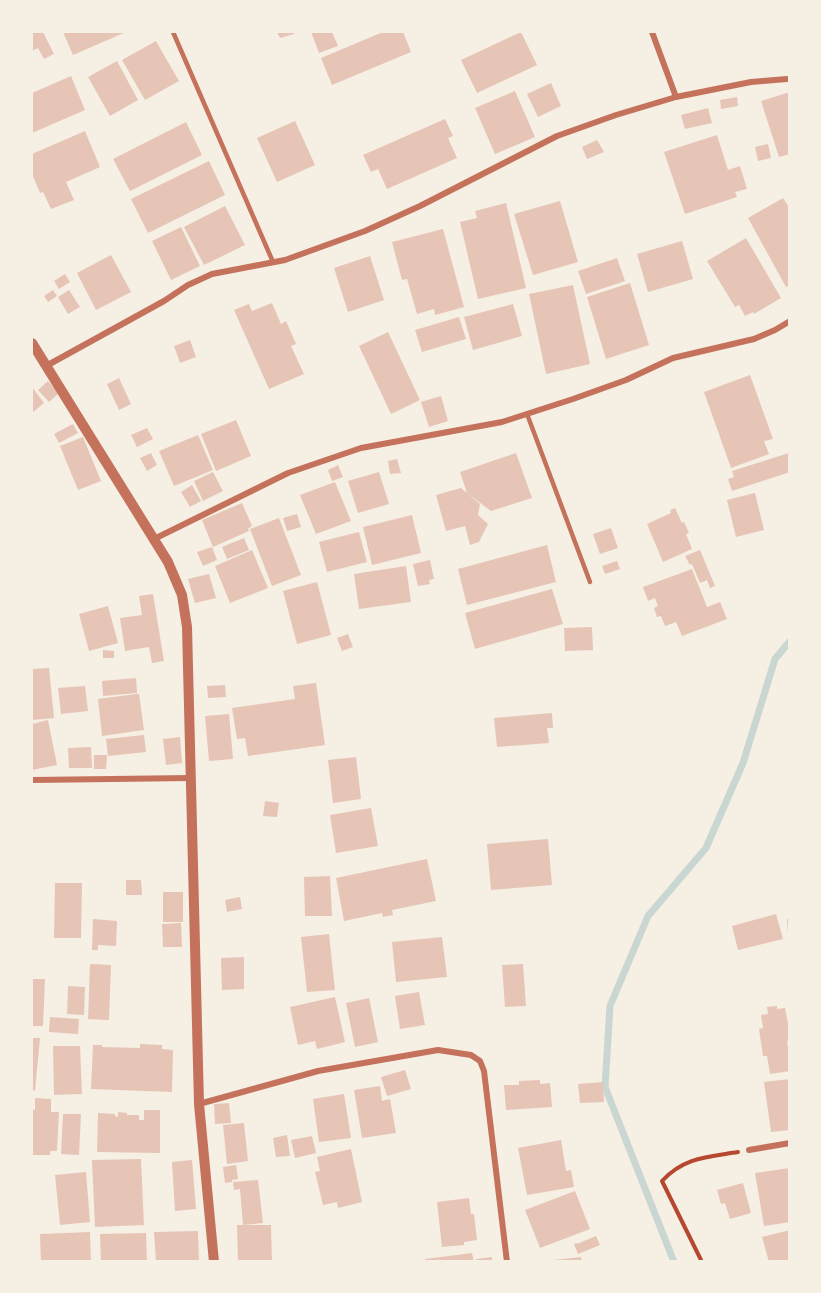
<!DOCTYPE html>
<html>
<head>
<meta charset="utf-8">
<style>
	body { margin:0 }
	#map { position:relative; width:821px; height:1293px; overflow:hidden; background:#f6efe4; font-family:Signika,sans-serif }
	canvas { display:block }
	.frame { position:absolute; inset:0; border:33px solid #f6efe4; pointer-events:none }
</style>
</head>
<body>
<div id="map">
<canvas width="821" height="1293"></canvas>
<div class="frame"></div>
</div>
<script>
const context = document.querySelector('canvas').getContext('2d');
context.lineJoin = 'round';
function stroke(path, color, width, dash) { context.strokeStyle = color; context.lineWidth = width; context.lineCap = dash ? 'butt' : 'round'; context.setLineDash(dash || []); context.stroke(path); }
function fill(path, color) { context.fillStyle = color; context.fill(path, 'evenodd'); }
const stream = new Path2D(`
	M674,1262l-69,-175 5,-81 38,-90 58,-68 37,-85 32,-104 15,-18`);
const building = new Path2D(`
	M32,32h11l11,22 -10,5 -6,-11 -6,3z
	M63,32h63l-53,23z
	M277,32h17v2l-14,4z
	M311,32h21l6,14 -19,7z
	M383,32h20l8,20 -79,33 -11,-27z
	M521,32l16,33 -60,28 -16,-33z
	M156,41l23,40 -34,19 -23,-40z
	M117,61l21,39 -28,16 -22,-39z
	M71,76l14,34 -53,23v-40z
	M551,83l10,23 -23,11 -11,-23z
	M515,91l20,46 -40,17 -20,-46z
	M790,92v62l-11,3 -18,-56z
	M737,97l1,9 -17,3 -1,-9z
	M708,108l4,15 -27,6 -4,-14z
	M445,119l8,17 -5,2 9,20 -70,31 -9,-20 -7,3 -8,-17z
	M295,121l20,44 -38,17 -20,-44z
	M186,122l16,33 -72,36 -17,-32z
	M85,131l15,36 -34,15 8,18 -23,9 -8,-17 -3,1 -8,-19v-20z
	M717,135l11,35 12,-4 7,23 -12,3 2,5 -52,17 -21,-62z
	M597,140l7,12 -17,7 -5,-12z
	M768,144l3,14 -13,3 -3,-14z
	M209,161l16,34 -77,38 -17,-34z
	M783,198l7,11v76l-4,2 -38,-69z
	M560,201l18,61 -45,13 -19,-61z
	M506,203l20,85 -48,11 -18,-77 17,-4 -2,-7z
	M225,206l20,39 -41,20 -20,-38z
	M181,227l19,39 -29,14 -19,-39z
	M443,229l21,78 -29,8 -1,-6 -17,5 -10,-35 -5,1 -10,-38z
	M746,238l35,60 -27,16 -1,-2 -8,4 -6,-11 -4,2 -28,-46z
	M682,241l11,38 -45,13 -11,-38z
	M111,255l20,37 -35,18 -19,-37z
	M370,256l14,44 -36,12 -14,-44z
	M617,258l8,23 -39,13 -8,-23z
	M65,274l5,8 -11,7 -5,-8z
	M630,283l19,62 -43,14 -19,-62z
	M573,285l17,79 -44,10 -17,-80z
	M53,290l4,6 -9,6 -4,-6z
	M69,290l11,17 -12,7 -10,-17z
	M272,303l9,21 5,-3 10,23 -5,2 13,28 -35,15 -35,-79 15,-6 3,7z
	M513,304l9,32 -49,14 -9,-33z
	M459,317l7,22 -44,13 -7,-22z
	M388,332l32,68 -29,14 -32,-68z
	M190,340l6,17 -16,6 -6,-17z
	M750,375l23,64 -9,2 5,13 -38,14 -27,-76z
	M119,378l12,26 -12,6 -12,-26z
	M48,381l11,12 -10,9 -11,-12z
	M32,387l12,16 -12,10z
	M441,396l7,25 -19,6 -8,-25z
	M236,420l15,36 -35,15 -15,-37z
	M73,424l5,9 -19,10 -5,-9z
	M147,428l6,11 -16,8 -6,-12z
	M198,435l15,35 -39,16 -15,-35z
	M83,437l18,44 -23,9 -18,-44z
	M151,453l6,12 -10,6 -7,-13z
	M516,453l16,45 -41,13 -24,-18 -7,-21z
	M789,453l1,19 -58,19 -4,-12 6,-2 -2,-6z
	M397,459l4,14 -11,1 -2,-13z
	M338,465l5,12 -11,4 -4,-11z
	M213,472l10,19 -20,10 -9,-20z
	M379,472l10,32 -31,9 -10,-32z
	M335,482l16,39 -35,13 -16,-39z
	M192,485l9,16 -11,6 -9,-15z
	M461,488l19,16 -2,11 10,9 -9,18 -9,3 -5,-19 -19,5 -10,-36z
	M755,493l9,37 -28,7 -9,-37z
	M242,503l10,23 -4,3 1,2 -36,16 -11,-27z
	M675,508l7,15 2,-1 5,11 -3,1 6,15 -29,13 -16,-38 24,-11 -1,-3z
	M297,514l4,13 -14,4 -4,-13z
	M412,515l9,38 -49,12 -9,-38z
	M279,518l22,57 -29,11 -22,-57z
	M611,528l7,20 -18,6 -7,-20z
	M359,532l8,30 -40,10 -8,-30z
	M244,538l5,12 -22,9 -5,-12z
	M547,545l9,37 -89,23 -9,-36z
	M212,547l5,13 -14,6 -6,-14z
	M252,550l16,38 -38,15 -15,-37z
	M700,550l15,36 -5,2 -3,-8 -7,3 -8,-19 -2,1 -5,-9z
	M430,560l4,19 -5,1 1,4 -12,2 -5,-22z
	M617,561l3,8 -15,5 -3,-8z
	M406,566l5,36 -52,7 -5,-35z
	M692,569l15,38 13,-5 7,17 -45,17 -6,-14 -11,4 -4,-10 -4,1 -3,-9 4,-2 -3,-8 -7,3 -5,-14z
	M209,574l7,24 -21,5 -7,-24z
	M317,582l14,53 -34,9 -14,-53z
	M552,589l11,35 -88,25 -10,-36z
	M153,594l11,67 -12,2 -3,-16 -24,4 -5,-33 22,-3 -3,-19z
	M108,606l10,37 -29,8 -10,-37z
	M592,627l1,23 -28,1 -1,-23z
	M348,634l5,13 -11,4 -5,-13z
	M103,650l11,1v7h-11z
	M49,668l5,50 -22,2v-51z
	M136,678l1,15 -34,3 -1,-15z
	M316,683l9,62 -77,11 -3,-18 -8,1 -5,-31 63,-9 -2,-13z
	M225,685l1,12 -18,1 -1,-12z
	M85,686l3,25 -27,3 -3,-26z
	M136,694h3l5,36 -42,6 -4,-37z
	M552,713l1,15h-6l2,15 -52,4 -3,-29z
	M229,714l4,45 -24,2 -4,-45z
	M48,720l9,45 -25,5v-46z
	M144,735l2,17 -38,4 -2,-17z
	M180,737l2,26 -16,2 -3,-26z
	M91,747l1,21h-23l-1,-20z
	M94,755h13l-1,14h-12z
	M356,757l5,42 -28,4 -5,-43z
	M265,801l14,2 -2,14 -14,-1z
	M371,808l7,38 -42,7 -6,-38z
	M548,839l4,46 -61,5 -4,-46z
	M427,859l9,42 -44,9 1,5 -10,2 -1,-4 -38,8 -8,-43z
	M330,876l2,40h-27l-1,-39z
	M126,880h15l1,15h-16z
	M55,883h27l-1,55h-27z
	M163,892h20v30h-20z
	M240,897l2,12 -15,3 -2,-12z
	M776,914l7,25 -45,11 -6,-24z
	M93,919l24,2 -1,25 -18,-1v5h-6z
	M787,919h3v16h-2z
	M181,923l1,24h-19l-1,-23z
	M329,934l6,56 -28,2 -6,-55z
	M442,937l5,40 -51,5 -4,-40z
	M244,957v32l-22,1 -1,-32z
	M90,964l21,1 -2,55 -21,-1z
	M523,964l3,42 -21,1 -3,-42z
	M32,979h13l-2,47h-11z
	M68,986l17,1 -1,28 -17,-1z
	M419,992l6,33 -25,4 -5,-33z
	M335,997l10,45 -28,7 -2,-8 -17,4 -8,-38z
	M369,998l9,44 -23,5 -9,-44z
	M777,1006v3l8,-1 5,26v7h-3l3,19v11l-20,3 -3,-18h-4l-4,-27 4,-1 -2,-13 7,-1 -1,-7z
	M50,1017l29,2 -1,15 -29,-2z
	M32,1038h8l-5,53 -3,-1z
	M140,1044l22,1v4l11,1 -1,42 -81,-3 2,-44h9v2l38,1z
	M53,1046h27l2,48 -28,1z
	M405,1070l6,19 -24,7 -6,-19z
	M790,1079v51l-19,2 -7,-50z
	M540,1080v4l10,-1 2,24 -46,3 -2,-25h15v-4z
	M603,1082l1,20 -24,1 -2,-19z
	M380,1086l2,15 8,-2 6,34 -34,5 -8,-48z
	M344,1094l7,44 -32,4 -6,-43z
	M35,1098l16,1v13h8l-2,39h-7v4h-18v-46l3,1z
	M229,1103l2,20 -16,1 -1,-20z
	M144,1110h16v43l-63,-1 1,-39 17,1v2l3,1v-5l9,1v2h12v5h5z
	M63,1114h18l-2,41 -18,-1z
	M244,1123l4,38 -21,3 -4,-39z
	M287,1135l3,21 -14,1 -3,-19z
	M312,1136l4,17 -21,5 -4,-18z
	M561,1140l5,31 5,-1 3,17 -47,8 -9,-47z
	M351,1149l11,53 -24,6 -1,-6 -14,3 -8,-33 5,-1 -3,-14z
	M141,1159l3,66 -49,2 -3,-67z
	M192,1160l4,49 -21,2 -3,-49z
	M236,1165l2,14 -6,1v2l-7,1 -2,-16z
	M790,1168v54l-26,4 -9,-53z
	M86,1172l4,50 -30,3 -5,-50z
	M258,1180l5,43 -20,2 -3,-36 -6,1 -1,-8z
	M743,1183l8,30 -21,6 -5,-16 -4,1 -4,-14z
	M575,1191l15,38 -50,19 -15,-38z
	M469,1198l2,16h3l3,26 -13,2v3l-22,2 -5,-45z
	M237,1225h34l1,37h-34z
	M790,1230v32h-21l-7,-25z
	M198,1231l1,31h-43l-2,-30z
	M90,1232l1,30h-50l-1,-28z
	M146,1233l1,29h-46l-1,-28z
	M596,1236l4,9 -22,9 -4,-10 3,-1v1z
	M472,1253l2,9h-49v-3z
	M492,1257v5h-16v-3z
	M581,1257l1,5h-29v-2z`);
const path = new Path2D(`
	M702,1262l-40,-81c22,-24 46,-24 76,-29`);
const service = new Path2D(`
	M173,32l100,230
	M527,414l63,168`);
const minor = new Path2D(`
	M652,32l24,65
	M46,366l118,-65 24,-16 24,-11 73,-14 80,-29 55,-25 137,-70 59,-21 60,-18 75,-15 36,-3
	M154,539l134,-66 73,-25 141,-26 71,-23 53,-19 47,-22 81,-19 21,-9 15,-9
	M32,780l159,-2
	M199,1104l119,-33 120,-21 33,5 9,6 4,10 23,191
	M749,1150l41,-7`);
const tertiary = new Path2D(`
	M32,343l136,219 14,33 5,32 12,477 15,158`);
stroke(stream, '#c9d6d2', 7);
fill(building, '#e6c5b7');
stroke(path, '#b5482f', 4);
stroke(service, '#c5725c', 4.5);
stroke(minor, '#c5725c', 6);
stroke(tertiary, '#c5725c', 10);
</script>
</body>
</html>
